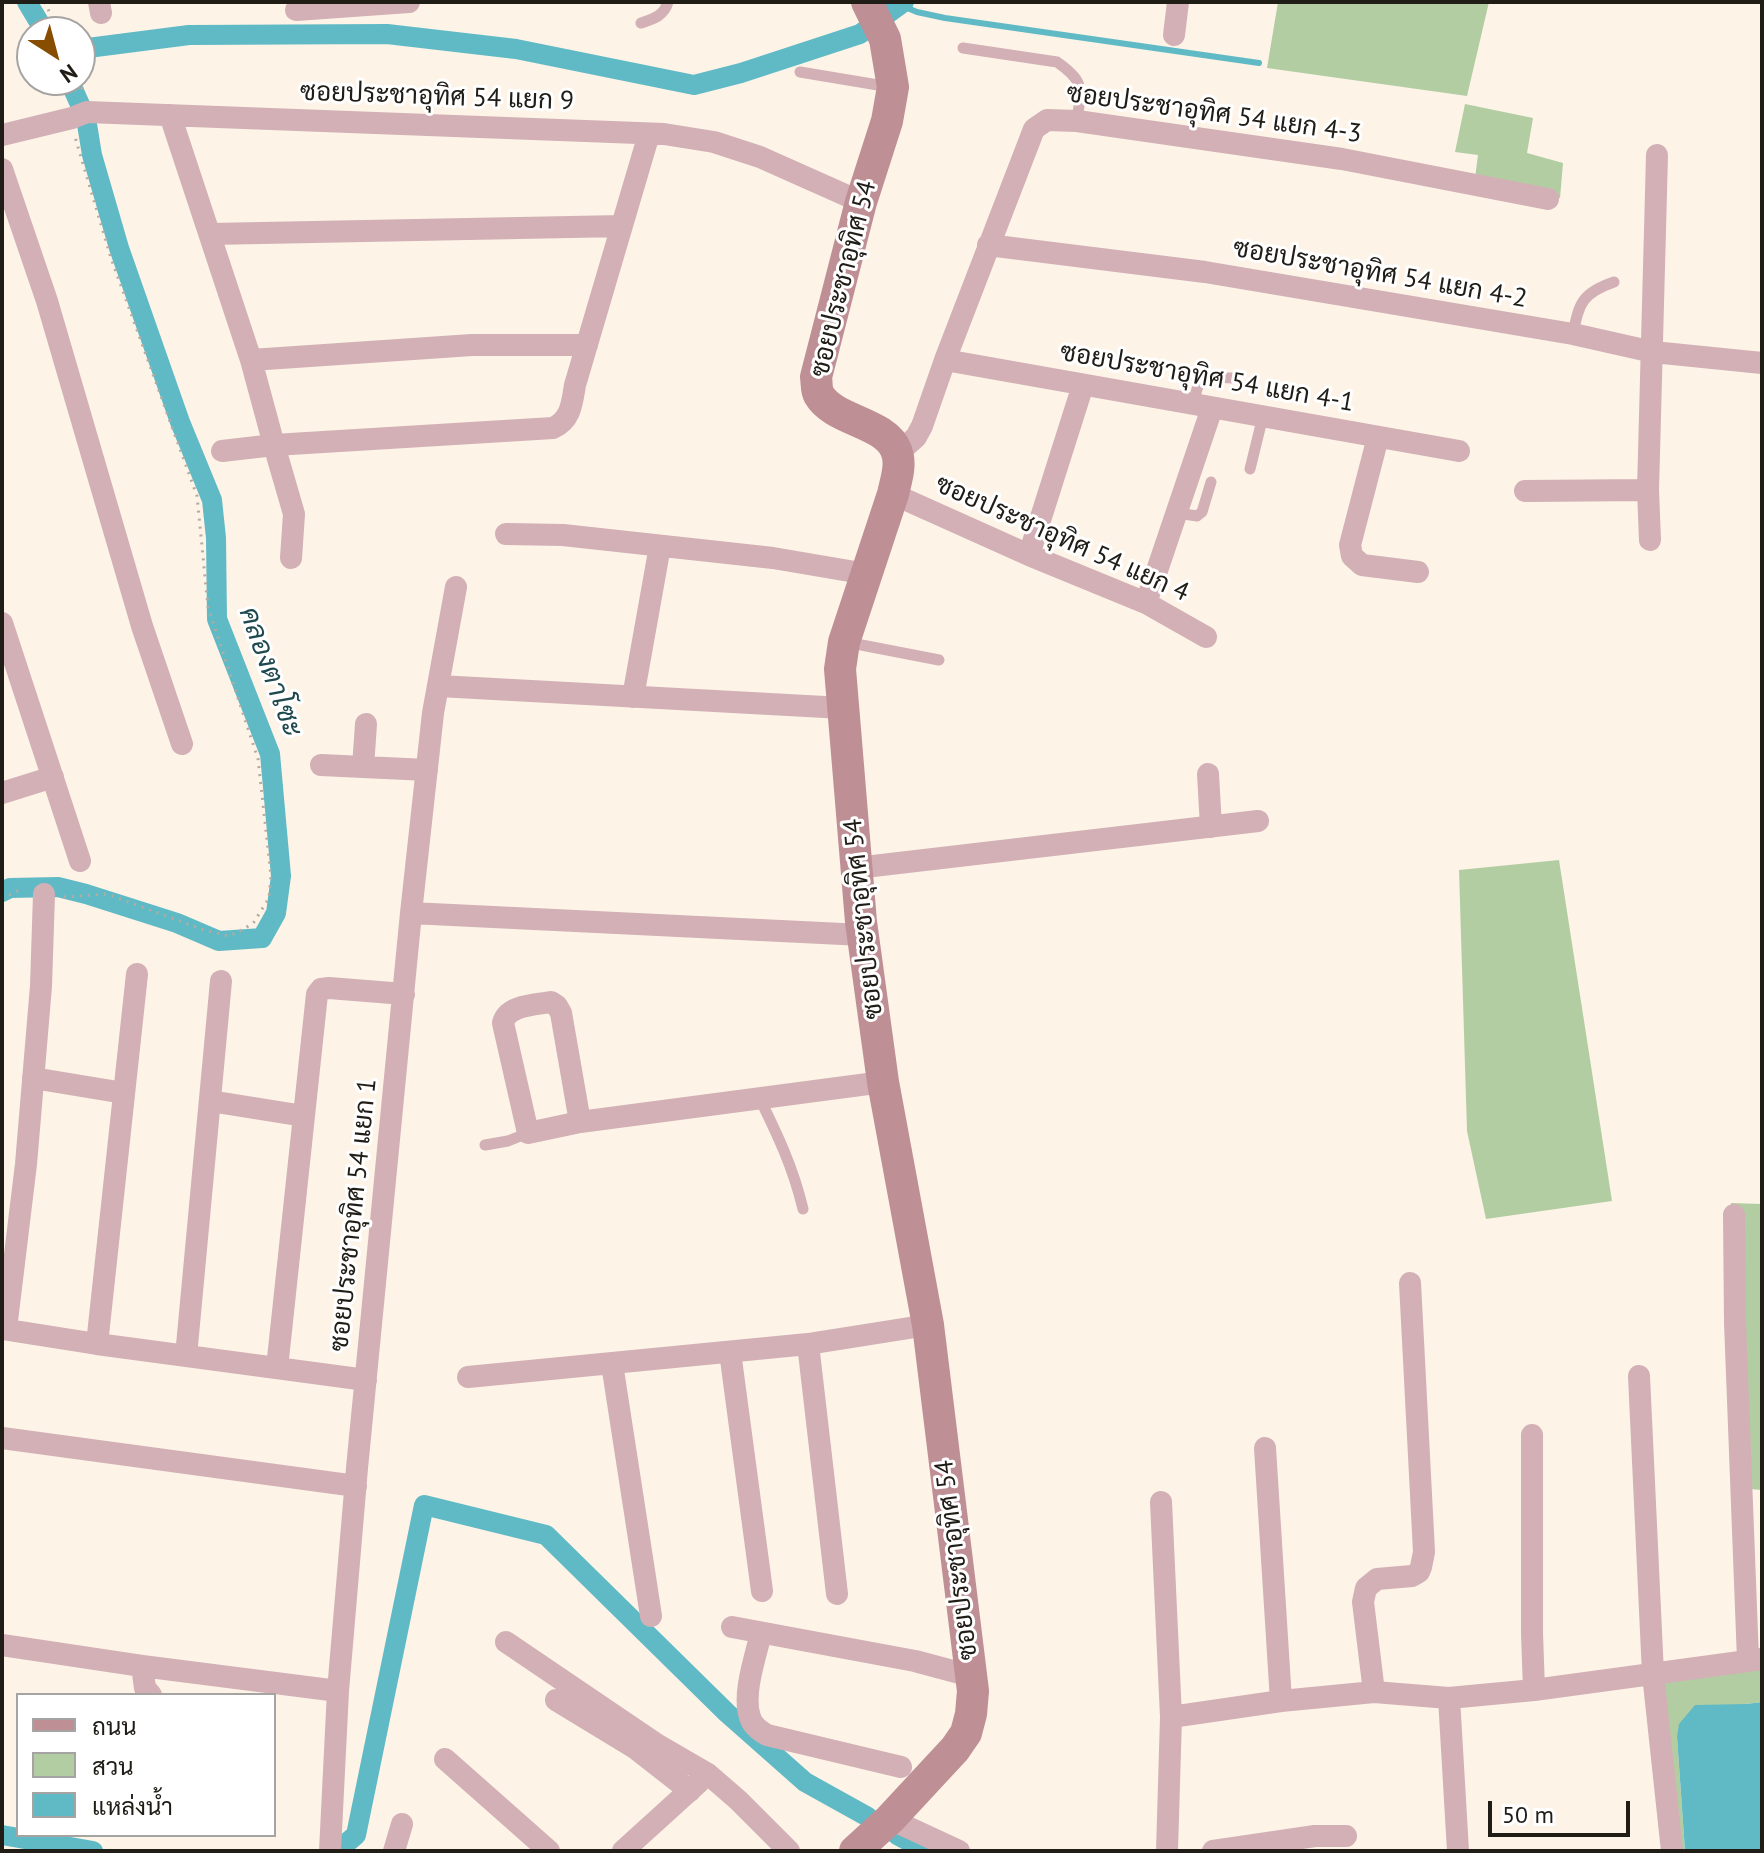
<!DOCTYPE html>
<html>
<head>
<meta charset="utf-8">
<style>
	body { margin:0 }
	#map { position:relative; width:1764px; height:1853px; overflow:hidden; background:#fdf3e7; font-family:"PT Sans",Sarabun,sans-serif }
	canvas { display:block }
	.frame { position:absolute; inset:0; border:4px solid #201c16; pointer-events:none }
	.legend { position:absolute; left:16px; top:1693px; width:260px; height:144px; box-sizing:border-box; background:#fff; border:2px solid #a6a4a2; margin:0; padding:10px 14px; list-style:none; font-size:24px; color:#201c16 }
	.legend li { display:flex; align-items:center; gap:16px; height:40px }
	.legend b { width:40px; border:2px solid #a6a4a2 }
	.north { position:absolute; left:16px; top:16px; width:80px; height:80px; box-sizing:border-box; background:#fff; border:2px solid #a6a4a2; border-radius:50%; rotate:144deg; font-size:22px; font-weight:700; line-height:32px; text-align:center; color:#201c16 }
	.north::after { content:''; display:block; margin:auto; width:28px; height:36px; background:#874d01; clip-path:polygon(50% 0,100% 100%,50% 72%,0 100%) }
	.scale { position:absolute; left:1488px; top:1801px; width:142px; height:36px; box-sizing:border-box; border:4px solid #201c16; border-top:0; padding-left:10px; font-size:24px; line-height:28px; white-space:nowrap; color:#201c16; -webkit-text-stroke:6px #fff; paint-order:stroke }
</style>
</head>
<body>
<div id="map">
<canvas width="1764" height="1853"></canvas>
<div class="frame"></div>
<ul class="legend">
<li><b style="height:10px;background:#bf8f96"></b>ถนน</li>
<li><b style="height:22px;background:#b3cda3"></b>สวน</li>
<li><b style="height:22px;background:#60bac5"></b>แหล่งน้ำ</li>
</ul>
<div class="north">N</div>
<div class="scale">50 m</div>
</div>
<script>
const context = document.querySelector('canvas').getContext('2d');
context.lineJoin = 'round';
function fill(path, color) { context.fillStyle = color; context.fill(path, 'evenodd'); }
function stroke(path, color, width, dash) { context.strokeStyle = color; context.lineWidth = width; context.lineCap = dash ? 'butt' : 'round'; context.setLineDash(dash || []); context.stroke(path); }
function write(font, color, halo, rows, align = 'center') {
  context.font = font + ' "PT Sans",Sarabun,sans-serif'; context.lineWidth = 6; context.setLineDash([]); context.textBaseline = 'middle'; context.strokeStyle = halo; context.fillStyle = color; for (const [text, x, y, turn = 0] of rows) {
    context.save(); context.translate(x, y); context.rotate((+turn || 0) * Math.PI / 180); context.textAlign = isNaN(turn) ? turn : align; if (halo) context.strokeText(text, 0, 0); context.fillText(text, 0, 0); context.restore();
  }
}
const green = new Path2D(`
	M1278,2h211l-22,94 -200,-28z
	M1465,104l68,14 -6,35 36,10 -3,35 -85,-20 3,-23 -23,-3z
	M1559,860l53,341 -126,18 -19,-88 -8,-261z
	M1731,1203l31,1v286l-26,-2z
	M1762,1666v36l-16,2 -69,33 8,114h-8l-16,-164 7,-10z`);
const water = new Path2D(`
	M1762,1702v149h-77l-8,-114 2,-13 16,-19 51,-1z`);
const stream = new Path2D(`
	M900,5l17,7 28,6 314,45`);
const canal = new Path2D(`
	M27,2l18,30
	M80,49l109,-14 198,-1 129,15 178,36 47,-12 119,-39 44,-32
	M2,892l8,-4 48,-1 28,7 91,29 42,18 43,-3 14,-25 5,-37 -11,-122 -53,-135 -1,-81 -4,-38 -32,-78 -61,-174 -27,-93 -6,-37 -17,-38
	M2,1835l91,16
	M897,1835l30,16
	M337,1851l19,-16 68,-330 122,30 181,178 78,69 63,35`);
const path = new Path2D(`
	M45,2l13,30
	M79,80l4,11
	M64,897l43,-3 97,36 25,6 15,-7 10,-7 15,-24 2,-22 -13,-117 -50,-152 -11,-111 -86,-238 -36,-121
	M2,899l15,-8 7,1`);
const lane = new Path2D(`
	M641,23c12,-4 23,-7 27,-21
	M963,48l94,14c29,20 24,27 20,59
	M800,72l90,15
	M1573,334c6,-31 9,-41 41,-52
	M1194,404c5,-33 9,-26 40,-26
	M1250,469l13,-53
	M1177,513l20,3 5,-4 9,-30
	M846,642l93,18
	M759,1097c19,39 34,70 44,112
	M485,1145l23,-4 20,-8`);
const street = new Path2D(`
	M99,2l2,11
	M296,10l113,-8
	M1174,35l4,-33
	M170,115l81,245 23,85 -52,6
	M2,135l70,-17 15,-6 577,22 50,8 46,15 101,45
	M2,169l45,132 95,325 40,118
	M210,234l412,-8
	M988,245l217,27 368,62 80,18 109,11
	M251,360l221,-15h115
	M945,360l514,91
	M1378,437l-28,108 2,11 10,9 56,7
	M896,449l10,-3 10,-9 6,-11 23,-66 89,-231 13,-9 30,1 265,38 206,40
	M1525,491l123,-1
	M893,494l136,61 117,48 60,34
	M506,534l57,1 210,23 94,16
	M1650,540l-2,-50 9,-335
	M1029,555l54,-170
	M291,558l3,-44 -20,-69 279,-17c18,-8 19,-25 22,-43l74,-251
	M1146,603l66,-195
	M2,623l78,238
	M439,686l404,22
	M633,697l27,-151
	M321,765l106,5
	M363,767l3,-43
	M1208,774l3,53
	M2,793l51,-16
	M856,868l402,-47
	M411,913l452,22
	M33,1078l91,15
	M210,1101l94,15
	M580,1122l-19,-109 -4,-7 -6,-4c-16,3 -44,3 -48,21l25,110 52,-11 303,-40
	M1734,1215l1,107 13,338
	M2,1329l95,15 269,36
	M6,1329l20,-165 15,-178 3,-92
	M97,1344l40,-370
	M808,1344l29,250
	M730,1352l32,239
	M186,1356l35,-375
	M612,1364l39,252
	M277,1368l40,-374 4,-5 8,-1 75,6
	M1639,1376l14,298 19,177
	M468,1377l340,-33 120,-19
	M1532,1435v198l2,57
	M2,1438l354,48
	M1265,1448l16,253
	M1161,1502l10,215 -4,134
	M732,1627l183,34 56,15
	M761,1633c-5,22 -19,61 -11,84 2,8 10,14 17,18l134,32
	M506,1642l152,103 50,29 30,26 51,51
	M2,1645l140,21 196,25
	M142,1666l3,22 6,7
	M1374,1692l-11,-90 3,-14 11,-9 35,-3 7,-4 2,-5 3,-15 -14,-269
	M1449,1698l9,153
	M556,1700l79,48 55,43
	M1171,1717l110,-16 93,-9 75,6 85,-8 228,-31
	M445,1759l104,92
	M890,1819l69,32
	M330,1851l8,-160 19,-223 54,-555 22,-200 23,-126
	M394,1851l8,-27
	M623,1851l76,-69
	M1213,1851l102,-15h31`);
const secondary = new Path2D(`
	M855,1851l35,-32 65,-70 11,-16 5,-19 2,-23 -45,-366 -45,-243 -22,-160 -21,-253 4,-27 49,-148c3,-14 9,-30 3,-44 -11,-28 -62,-29 -77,-55 -3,-5 -2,-12 -3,-18l45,-175 26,-81 6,-34 -8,-48 -18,-37`);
const streetNames = [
	["ซอยประชาอุทิศ 54 แยก 9",437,97,2],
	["ซอยประชาอุทิศ 54 แยก 4-3",1214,114,8],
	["ซอยประชาอุทิศ 54 แยก 4-2",1380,274,10],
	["ซอยประชาอุทิศ 54",844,279,-76],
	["ซอยประชาอุทิศ 54 แยก 4-1",1207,378,10],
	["ซอยประชาอุทิศ 54 แยก 4",1062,539,24],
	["ซอยประชาอุทิศ 54",864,919,-96],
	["ซอยประชาอุทิศ 54 แยก 1",354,1215,-84],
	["ซอยประชาอุทิศ 54",957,1560,-97]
];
const waterNames = [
	["คลองตาโซะ",270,672,70]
];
fill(green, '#b3cda3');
fill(water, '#60bac5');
stroke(stream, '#60bac5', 6);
stroke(canal, '#60bac5', 20);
stroke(path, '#b3aba1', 3, [2, 6]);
stroke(lane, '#d2b0b5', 11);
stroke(street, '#d2b0b5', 22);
stroke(secondary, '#bf8f96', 32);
write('26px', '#201c16', '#fff', streetNames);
write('italic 28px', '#1f494e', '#fff', waterNames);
</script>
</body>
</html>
